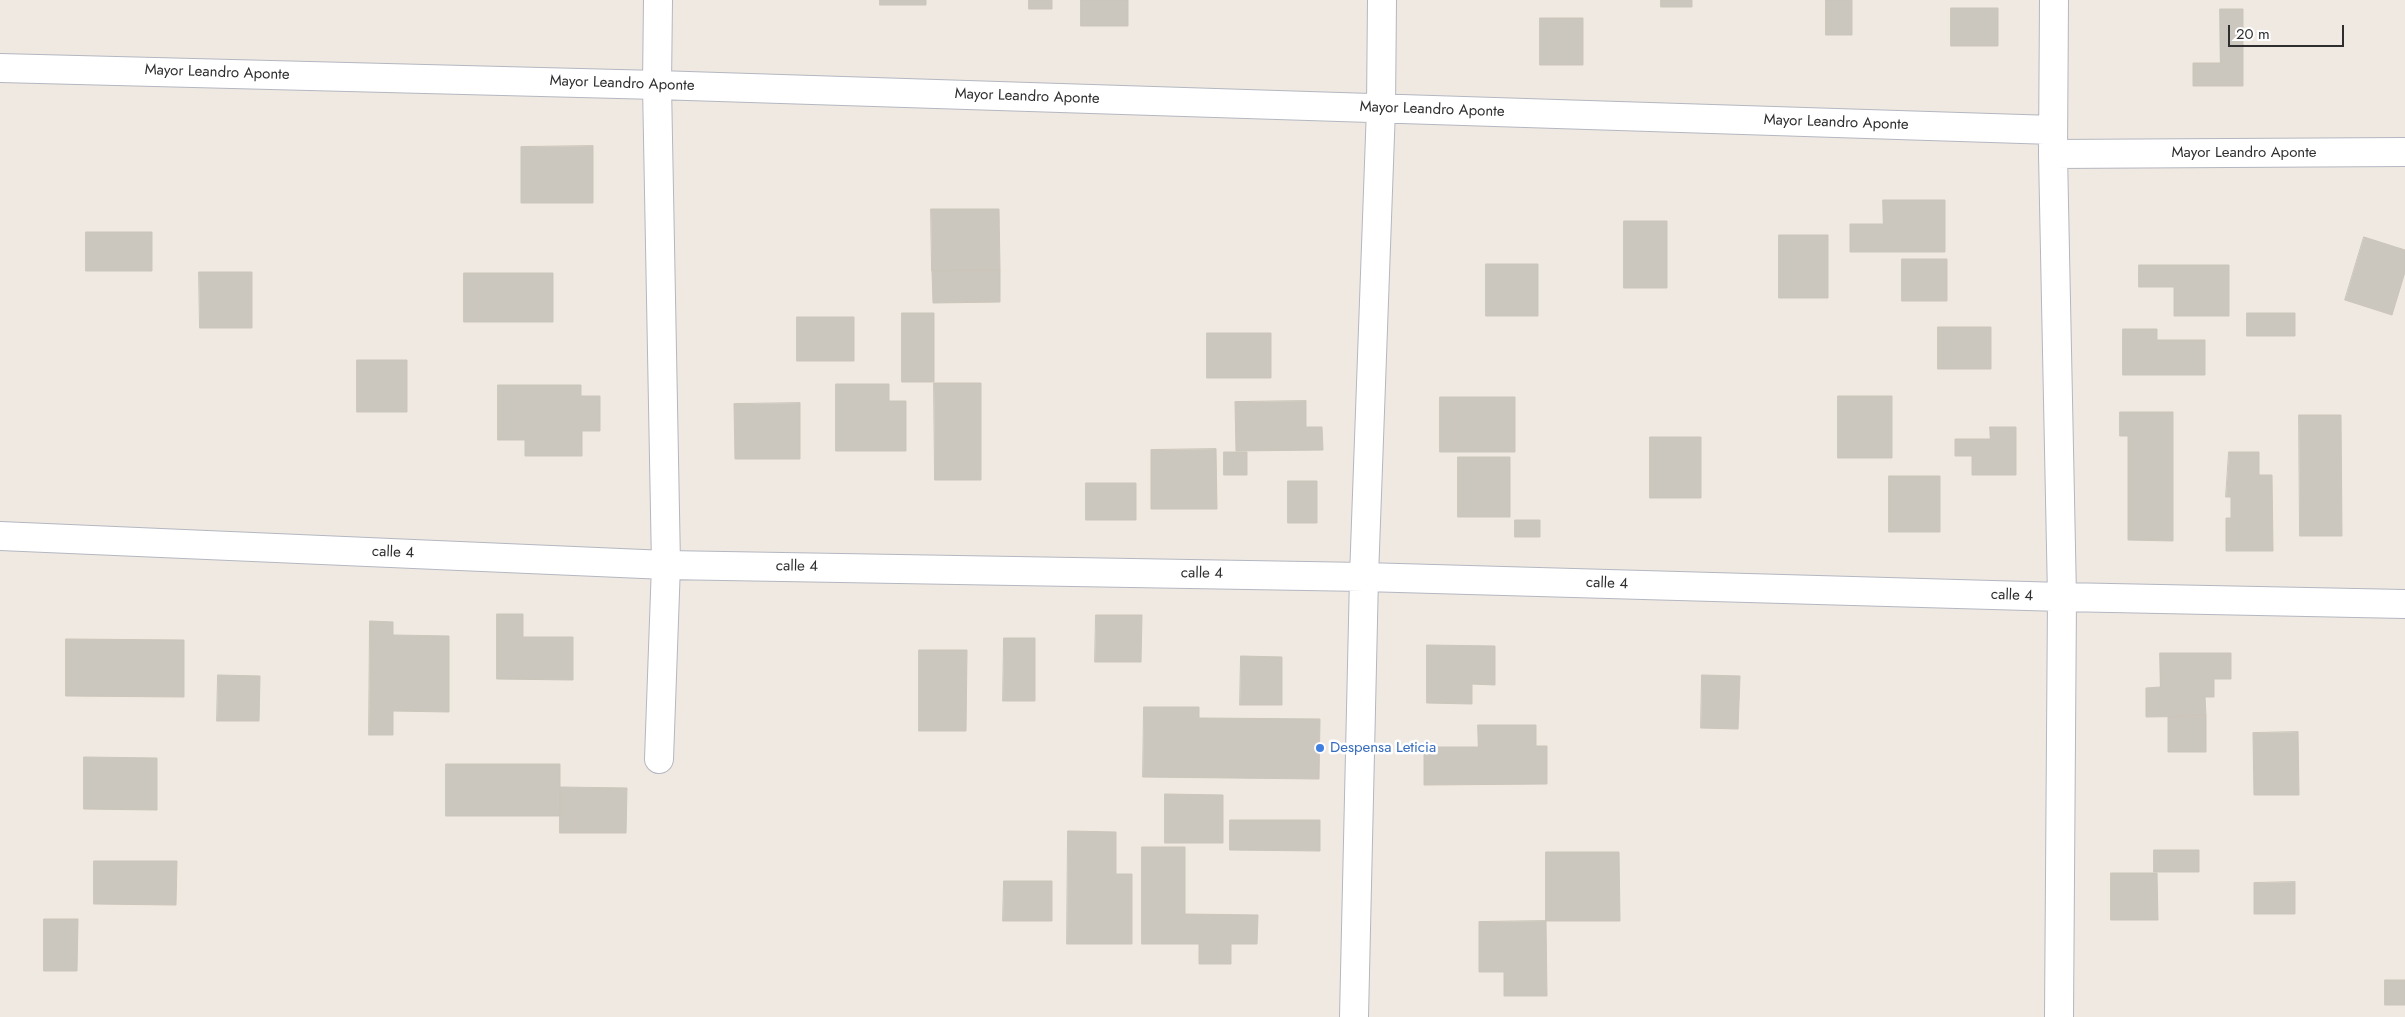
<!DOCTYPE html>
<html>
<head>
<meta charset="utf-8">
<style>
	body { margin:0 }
	#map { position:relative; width:2405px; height:1017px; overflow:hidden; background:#efe9e1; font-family:Jost,sans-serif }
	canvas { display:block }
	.scale { position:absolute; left:2228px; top:25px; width:116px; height:22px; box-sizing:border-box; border:2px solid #2e2e2e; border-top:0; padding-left:6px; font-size:15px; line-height:18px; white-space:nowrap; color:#2e2e2e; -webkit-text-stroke:4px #fff; paint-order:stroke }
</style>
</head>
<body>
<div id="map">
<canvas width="2405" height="1017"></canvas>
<div class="scale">20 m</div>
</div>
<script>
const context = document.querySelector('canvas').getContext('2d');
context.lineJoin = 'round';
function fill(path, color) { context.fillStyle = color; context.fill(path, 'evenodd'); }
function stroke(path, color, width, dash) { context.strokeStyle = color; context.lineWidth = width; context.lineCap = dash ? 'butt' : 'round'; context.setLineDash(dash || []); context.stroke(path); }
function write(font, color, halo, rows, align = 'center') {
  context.font = font + ' Jost,sans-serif'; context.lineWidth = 5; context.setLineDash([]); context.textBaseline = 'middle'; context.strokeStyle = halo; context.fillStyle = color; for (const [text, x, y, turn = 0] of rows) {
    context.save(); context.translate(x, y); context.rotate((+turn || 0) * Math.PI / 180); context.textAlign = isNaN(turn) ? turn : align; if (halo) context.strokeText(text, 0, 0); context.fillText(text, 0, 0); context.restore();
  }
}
const building = new Path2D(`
	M880,0h46v5h-46z
	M1029,0h23v9h-23z
	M1081,0h47v26h-47z
	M1661,0h31v7h-31z
	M1826,0h26v35h-26z
	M1951,8h47v38h-47z
	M2220,9h23v77h-50v-23h27z
	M1540,18h43v47h-43z
	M593,146v57h-72v-56z
	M1883,200h62v52h-95v-28h33z
	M931,209h68l1,61 -68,1z
	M1624,221h43v67h-43z
	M86,232h66v39h-66z
	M1779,235h49v63h-49z
	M2364,237l41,13v22l-13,43 -47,-15z
	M1902,259h45v42h-45z
	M1486,264h52v52h-52z
	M2139,265h90v51h-55v-29h-35z
	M1000,270v32l-67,1 -1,-32z
	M199,272h53v56h-52z
	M464,273h89v49h-89z
	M902,313h32v69h-32z
	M2247,313h48v23h-48z
	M797,317h57v44h-57z
	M1938,327h53v42h-53z
	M2123,329h34v11h48v35h-82z
	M1207,333h64v45h-64z
	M357,360h50v52h-50z
	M934,383h47v97h-46z
	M836,384h53v17h17v50h-70z
	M498,385h83v11h19v35h-18v25h-57v-16h-27z
	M1838,396h54v62h-54z
	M1440,397h75v55h-75z
	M1306,401v26h16l1,23 -87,1 -1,-49z
	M800,403v56h-65l-1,-55z
	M2120,412h53v129l-45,-1v-104h-8z
	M2299,415h42l1,121h-42z
	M1990,427h26v48h-44v-19h-17v-17h35z
	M1650,437h51v61h-51z
	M1216,449l1,60h-66v-59z
	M1224,452h23v23h-23z
	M2229,452h30v23h13l1,76h-47v-33h5v-21h-5z
	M1458,457h52v60h-52z
	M1889,476h51v56h-51z
	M1288,481h29v42h-29z
	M1086,483h50v37h-50z
	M1515,520h25v17h-25z
	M497,614h26v23h50v43l-76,-1z
	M1096,615h46l-1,47h-46z
	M370,621l23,1v13l56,1v76l-56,-1v24h-24z
	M1004,638h31v63h-32z
	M66,639l118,1v57l-118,-1z
	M1427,645l68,1v39l-23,-1v20l-45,-1z
	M919,650h48l-1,81h-47z
	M2160,653h71v26h-17v18h-9l1,19 -60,1v-29l14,-1z
	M1241,656l41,1v48h-42z
	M218,675l42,1 -1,45h-42z
	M1702,675l38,1 -2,53 -37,-1z
	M1144,707h55v11l121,1 -1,60 -176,-2z
	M2206,716v36h-38v-35z
	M1478,725h58v21h11v38l-123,1v-38h54z
	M2298,732l1,63h-45l-1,-62z
	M84,757l73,1v52l-73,-1z
	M446,764h114v52h-114z
	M560,787l67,1 -1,45h-66z
	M1165,794l58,1v48h-58z
	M1230,820h90v31l-90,-1z
	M1068,831l48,1v42h16v70h-65z
	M1142,847h43v67l73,1 -1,29h-26v20h-32v-20h-57z
	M2154,850h45v22h-45z
	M1546,852h73l1,69h-74z
	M94,861h83l-1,44 -82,-1z
	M2111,873h46l1,47h-47z
	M1004,881h48v40h-49z
	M2295,882v32h-41v-31z
	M44,919h34l-1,52h-33z
	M1546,921l1,75h-43v-24h-25v-50z
	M2385,980h20v25h-20z`);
const minor = new Path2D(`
	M658,0l-1,85 9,480 -7,194
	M2054,0l-1,154 9,443 -3,420
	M0,68l657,17 1396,45
	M2053,154l352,-2
	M0,536l666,29 698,12 698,20 343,7
	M1354,1017l10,-440 17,-469 1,-108`);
const markers = [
	[1320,748,5,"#3f7fe0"]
];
const streetNames = [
	["Mayor Leandro Aponte",217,73,2],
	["Mayor Leandro Aponte",622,84,2],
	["Mayor Leandro Aponte",1027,97,2],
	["Mayor Leandro Aponte",1432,110,2],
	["Mayor Leandro Aponte",1836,123,2],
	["Mayor Leandro Aponte",2244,153],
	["calle 4",393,553,2],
	["calle 4",797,567,1],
	["calle 4",1202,574,1],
	["calle 4",1607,584,2],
	["calle 4",2012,596,2]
];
const shopNames = [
	["Despensa Leticia",1330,748]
];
fill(building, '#cbc7bf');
stroke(building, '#cbc5ba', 1);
stroke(minor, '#b4b7c1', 30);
stroke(minor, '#fff', 28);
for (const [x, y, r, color] of markers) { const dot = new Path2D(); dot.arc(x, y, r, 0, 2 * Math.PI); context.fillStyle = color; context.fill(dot); stroke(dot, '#fff', 2); }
write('15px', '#2e2e2e', '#fff', streetNames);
write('15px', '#366cbe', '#fff', shopNames, 'left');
</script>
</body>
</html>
